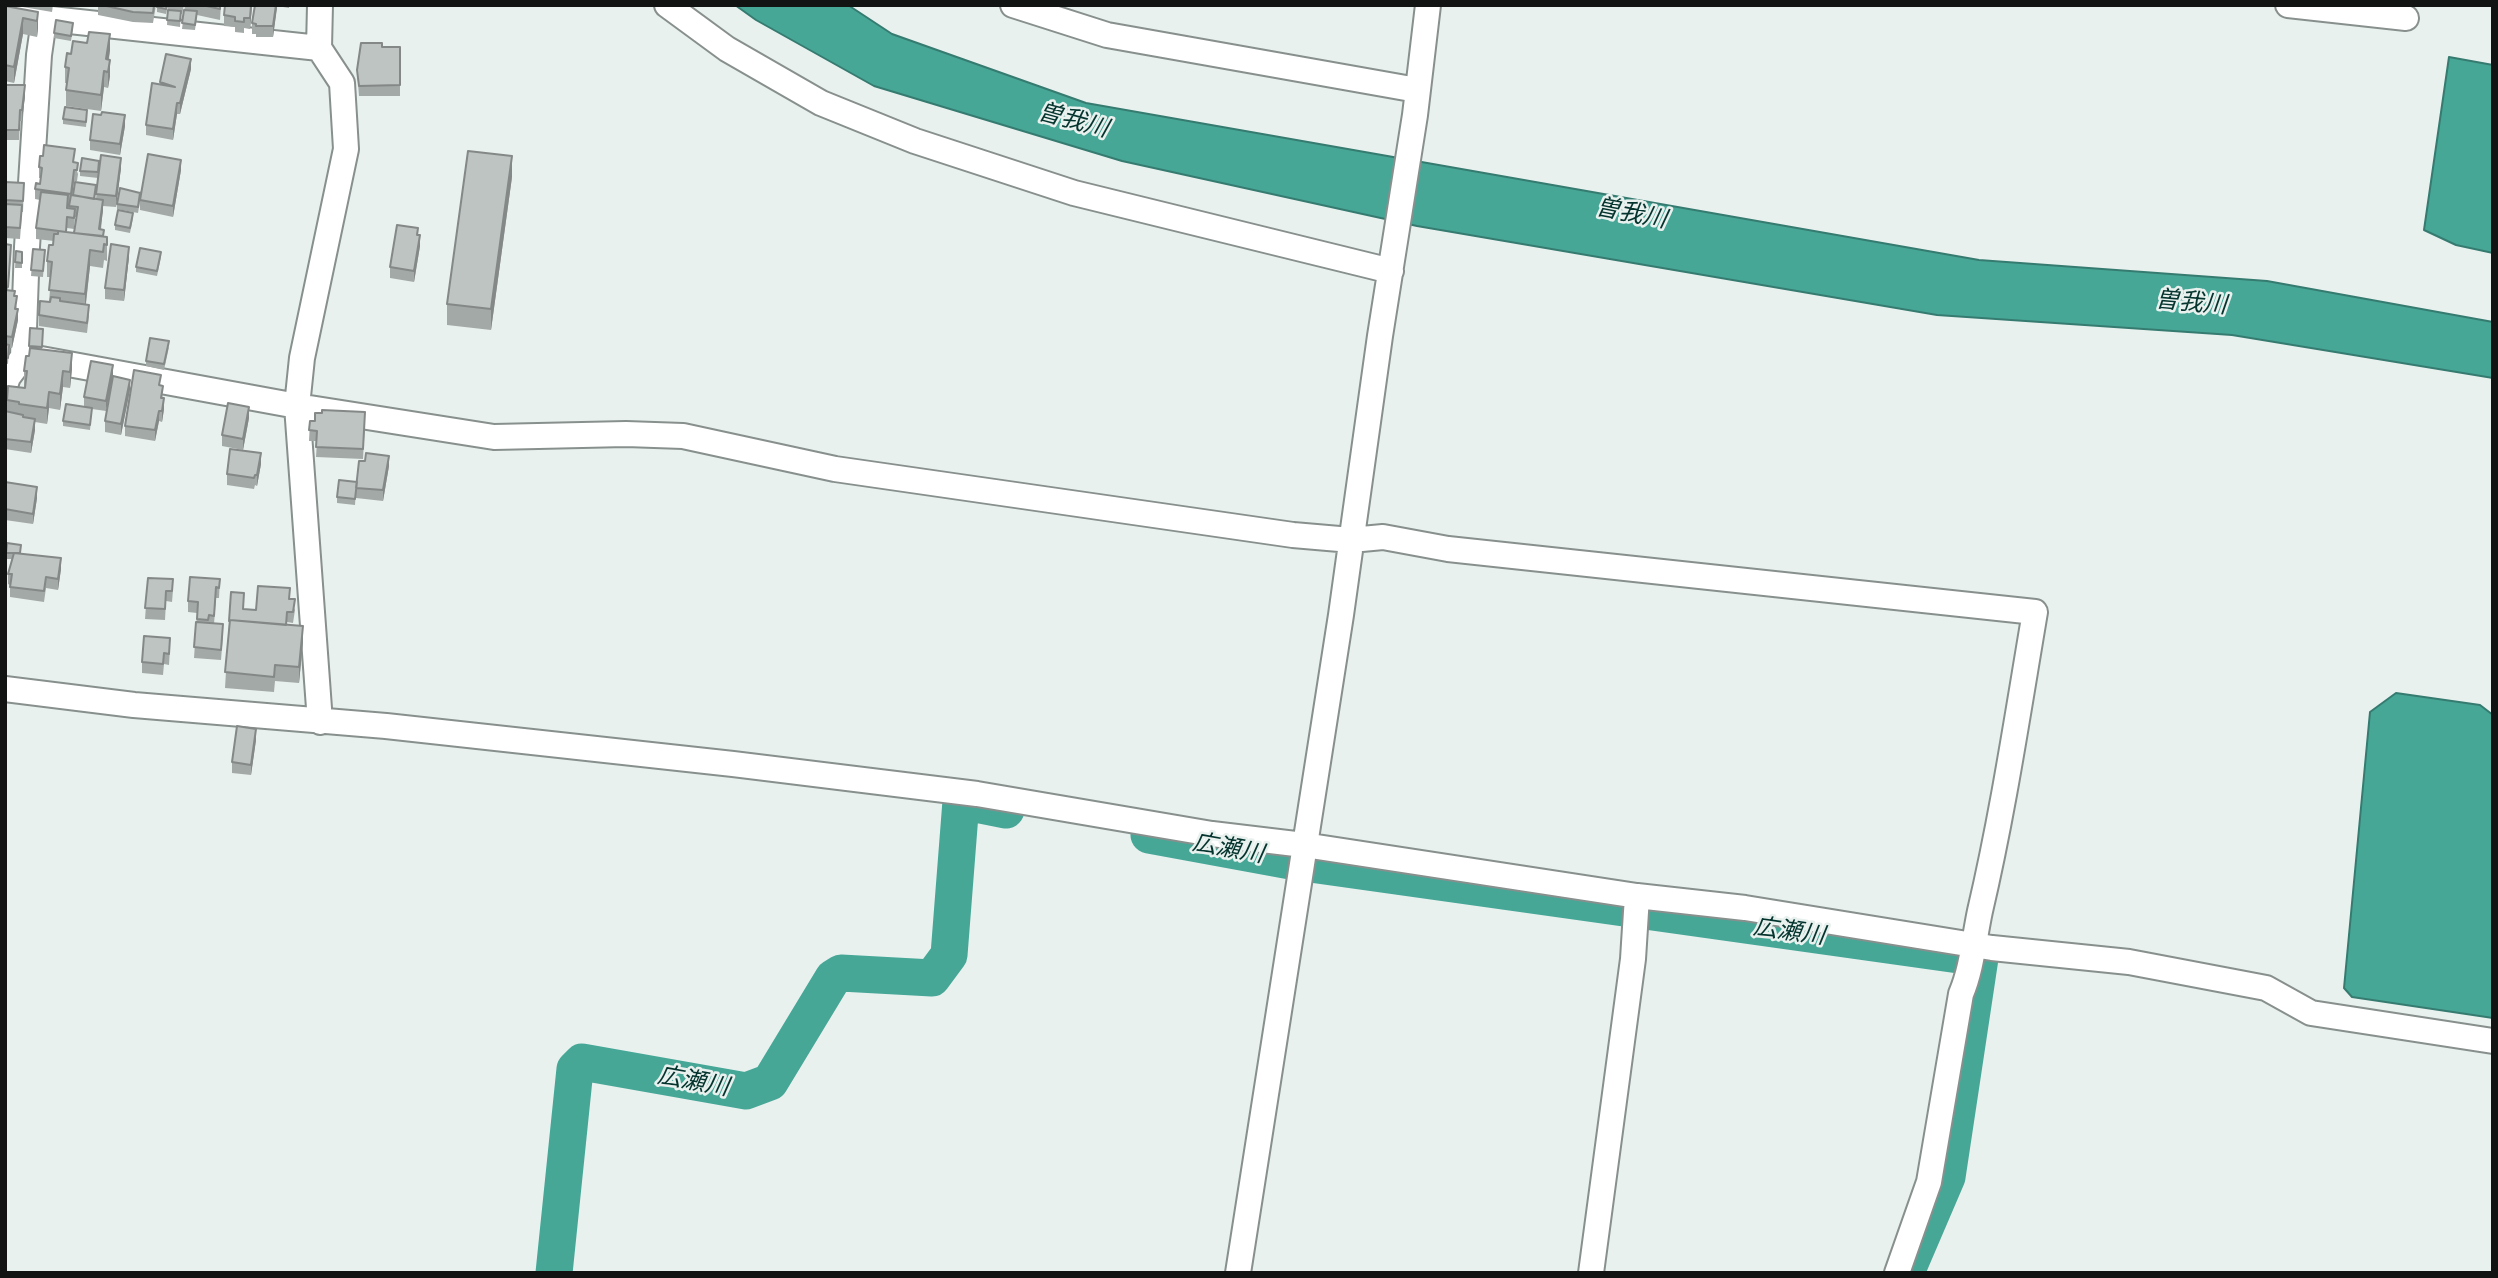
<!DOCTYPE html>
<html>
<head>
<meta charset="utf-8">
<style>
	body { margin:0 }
	#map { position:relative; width:2498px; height:1278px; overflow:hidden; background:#e9f1ef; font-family:Bitter,serif }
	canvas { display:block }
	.frame { position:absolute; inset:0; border:7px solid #121414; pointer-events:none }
</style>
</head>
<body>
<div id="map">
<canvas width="2498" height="1278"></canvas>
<div class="frame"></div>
</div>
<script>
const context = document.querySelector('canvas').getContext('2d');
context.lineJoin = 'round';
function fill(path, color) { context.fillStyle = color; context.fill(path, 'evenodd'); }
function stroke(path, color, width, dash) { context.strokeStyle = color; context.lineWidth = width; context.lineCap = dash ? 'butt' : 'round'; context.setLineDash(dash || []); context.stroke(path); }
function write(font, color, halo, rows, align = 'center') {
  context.font = font + ' Bitter,"Noto Sans JP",serif'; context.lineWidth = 5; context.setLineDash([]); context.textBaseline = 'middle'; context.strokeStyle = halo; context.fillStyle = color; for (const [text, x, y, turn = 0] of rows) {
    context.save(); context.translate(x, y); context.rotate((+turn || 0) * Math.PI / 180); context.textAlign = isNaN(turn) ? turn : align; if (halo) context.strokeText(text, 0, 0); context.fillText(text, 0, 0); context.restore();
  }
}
const water = new Path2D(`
	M735,5h113l44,29 194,69 893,157 288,21 226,41v56l-261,-43 -295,-20 -520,-89 -295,-65 -248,-75 -118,-66z
	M2449,57l44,8v188l-37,-8 -32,-15z
	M2396,693l84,12 13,10v303l-141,-21 -8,-9 26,-276z`);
const river = new Path2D(`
	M1149,835l147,27 684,96 -33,219 -39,91
	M554,1273l21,-204 7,-7 164,29 24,-9 63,-104 8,-5 91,5 17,-23 12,-154 45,9`);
const minor = new Path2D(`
	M320,5l-1,43 23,35 4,66 -44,209 -5,48 23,316
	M667,5l60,44 94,54 94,38 159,52 317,78
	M1013,5l94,30 310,55
	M2288,5l118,13
	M5,14l314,34
	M23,357l18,2 256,47 197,31 132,-3 57,2 152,33 458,66 58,5 32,-3 65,12 587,63c-17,100 -32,201 -55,299 -6,28 -8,57 -19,83l-32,188 -32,91
	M5,386l3,-9 15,-20 4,-110 12,-192 5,-35
	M5,689l129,16 252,21 347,38 244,30 235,40 92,11 333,51 108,12 247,40 137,14 137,26 45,25 182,28
	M1238,1273l103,-658 39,-279 35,-221 13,-110
	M1591,1273l42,-314 4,-63`);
const wall = new Path2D(`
	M11,5h42l-1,7z
	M98,5h58l-3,18 -20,-1 -35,-7z
	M157,5h11l-2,9 -9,-2z
	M168,5h16l-2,9h-1l-1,13 -13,-2z
	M185,5h36l-1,15 -23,-5 -2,15 -13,-1z
	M252,5l-2,24 -6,-1v5l-9,-1v-5l-11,-1v-11z
	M255,5h34v3l-12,-2 -4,31h-17v-3h-4v-11z
	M5,6l33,6v16l-1,9 -14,-3 -9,49 -9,-2z
	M73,28l-2,13 -17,-3v-5z
	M382,47h18v49h-41l-2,-26z
	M110,50l-1,9 1,17 -2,12 -4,-1 -3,24 -35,-5v-23h-1v-16l6,-13z
	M191,69l-11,45h-3l-4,26 -27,-5v-10l14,-43z
	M5,85l20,11 -3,25h-2l-1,19h-14z
	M87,115l-1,12 -23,-3v-5z
	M125,126l-5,29 -30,-5v-10z
	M74,162l4,12 -1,7h-3l-2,14 24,-5 -1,9h1l2,-21 -18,-2v-5l41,-3 -5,39 -13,-1 -2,24 3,6 3,1v24l-3,-1 -1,8 -13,-2 -4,38 3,12 -2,17 -48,-7v-11l10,-13 2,-25h-4v-16l7,-20 -18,-2v-11l4,-28 -5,-1v-10l5,-5 1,-6h-2v-11zM75,217h2l-3,16 -7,-1v-4l7,1z
	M181,170l-8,47 -33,-7v-9l-2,12 -21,-4v-5z
	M512,177l-21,153 -44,-5v-21z
	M5,182l19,1 -1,29h-1l-2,27 -15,-1z
	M133,218l-3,15 -15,-3v-5z
	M418,235l2,11 -6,36 -24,-4v-11z
	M5,244l6,11 -3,35 7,6 3,24 -6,28h-3l-1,16 -3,-1z
	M33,249l12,1 -2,27 -12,-1z
	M16,251l6,1v16h-7z
	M129,257l-5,44 -19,-2v-11z
	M161,257l-4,19 -21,-4v-5z
	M43,329l-1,20 30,20 -2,19 -7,-1 -3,23 -11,-2 -2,16 -12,-2v8l-4,23 -26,-4v-38l2,1v-12l18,-12v-1h-1v-16l5,-15v-10z
	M169,347l-5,23 -18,-4v-5z
	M113,375l-7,36 -14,-2 -2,21 -27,-4v-5l21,-14v-10z
	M161,385l3,24 -2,13 -3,-1 -4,20 -30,-5v-10z
	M130,390l-9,45 -16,-3v-11z
	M249,418l-6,32 -21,-4v-11z
	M310,421l55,2 -2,36 -47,-2 1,-16h-8z
	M261,464l-4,22 -2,-1 -1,4 -27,-4v-11z
	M389,466l-6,35 -27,-3v-9l-1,16 -18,-2v-6z
	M5,482l32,16 -4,26 -28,-4z
	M6,553l15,1 40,15 -3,21 -12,-2 -2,14 -34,-5v-12l-2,-1v-10l4,-15h-6z
	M148,578l25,12 -1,12 -6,-1 -1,19 -20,-1z
	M220,579l-1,19h-3l-2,26 9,11 -2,25 -27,-2 3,-45 -9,-1v-11z
	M290,599l5,11 -2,13 -6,-1v3l16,17 -4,41 -24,-2 -1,11 -49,-4 4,-67 15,-12 12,1z
	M170,648l-1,17 -5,-1 -1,11 -21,-2v-11z
	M256,740l-5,35 -19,-2v-11z`);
const shadedWall = new Path2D(`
	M251,5h1l-2,24v-11z
	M276,5h1v3l-4,29v-11z
	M38,12v16l-1,9v-16z
	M23,18v16l-9,49v-16z
	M110,34v16l-4,25v-16z
	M191,59v10l-11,45v-11z
	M110,60v16l-2,12v-16z
	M104,71v16l-3,24v-16z
	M25,85v11l-3,25v-11z
	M177,103v11l-4,26v-11z
	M125,115v11l-5,29v-11z
	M512,156v21l-21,153v-21z
	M121,158v10l-5,39v-11z
	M181,160v10l-8,47v-11z
	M74,170v11l-3,23v-10z
	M103,200v11l-4,29v-11z
	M420,235v11l-6,36v-11z
	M129,247v10l-5,44v-11z
	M90,250v16l-5,44v-16z
	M18,309v11l-6,28v-11z
	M72,353v16l-2,19v-16z
	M113,365v10l-7,36v-10z
	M63,371v16l-3,23v-16z
	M130,380v10l-9,45v-11z
	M49,392v16l-2,16v-16z
	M164,398v11l-2,13v-11z
	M249,407v11l-6,32v-11z
	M159,411v10l-4,20v-11z
	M35,419v11l-4,23v-11z
	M261,453v11l-4,22v-11z
	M389,456v10l-6,35v-11z
	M37,487v11l-4,26v-10z
	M61,558v11l-3,21v-11z
	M303,626v16l-4,41v-16z
	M256,729v11l-5,35v-10z`);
const building = new Path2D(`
	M102,5h52l-1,8 -20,-1z
	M157,5h10l-1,4 -9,-2z
	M202,5h18v4z
	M225,5h26l-1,13h-6v4l-9,-1v-4l-11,-2z
	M255,5h21l-3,21h-17v-2l-4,-1z
	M5,6l33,6 -1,9 -14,-3 -9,49 -9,-2z
	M168,10l13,1 -1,10 -13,-1z
	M184,10l13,1 -2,14 -13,-2z
	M56,20l17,3 -2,13 -17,-3z
	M89,32l21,2 -4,25 4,1 -2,12 -4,-1 -3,24 -35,-5 3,-22 -4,-1 2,-14 4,1 2,-13 14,2z
	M361,43h21v4h18v38l-41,1 -2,-16z
	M166,54l25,5 -11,44h-3l-4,26 -27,-4 6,-42 23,4 -15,-5z
	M5,85h20l-3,25h-2l-1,20h-14z
	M65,107l22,3 -1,12 -23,-3z
	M102,112l23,3 -5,29 -30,-4 3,-26 8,1z
	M44,145l31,4 -2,13 5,1 -1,7h-3l-3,24 -36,-5 1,-6 4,1 2,-16 -3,-1 1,-11h3z
	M468,151l44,5 -21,153 -44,-5z
	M148,154l33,6 -8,46 -33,-6z
	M101,155l20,3 -5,38 -20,-2z
	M82,158l17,3 -1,11 -18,-1z
	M5,182l19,1 -1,18 -18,-1z
	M75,182l21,3 -2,14 -21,-4z
	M120,188l20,5 -2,14 -21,-3z
	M41,192l27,3 -1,13 8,1 -1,9 -7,-1 -1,15 -30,-4z
	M71,195l32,5 -4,29 5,1 -1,6 -29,-3 4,-26 -9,-1z
	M5,204l17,1 -2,23 -15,-1z
	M118,210l15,3 -3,15 -15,-3z
	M397,225l21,3 -1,7h3l-6,36 -24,-4z
	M58,231l49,6v8l-3,-1 -1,8 -13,-2 -5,44 -36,-4 3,-28 -5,-1 2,-16h4l1,-11h4z
	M5,244l6,1 -3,42h-3z
	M111,244l18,3 -5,43 -19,-2z
	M140,248l21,4 -4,19 -21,-4z
	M33,249l12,1 -2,21 -12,-1z
	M16,251l6,1v11l-7,-1z
	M5,290l10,1 -1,5h3l-2,13h3l-6,28 -7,-1z
	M51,297l9,1v3l29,4 -2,18 -48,-8 1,-14 10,1z
	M30,328l13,1 -1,18 -13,-1z
	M150,338l19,3 -5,23 -18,-3z
	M5,344l4,1 -1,13h-3z
	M30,348l42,5 -2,19 -7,-1 -3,23 -11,-2 -2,16 -28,-4v-2l-12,-2 1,-14 17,2 2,-17h-3l2,-15h3z
	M91,361l22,4 -7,36 -22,-4z
	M134,370l27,5 -2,10 4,1 -2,12h3l-2,13h-3l-4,19 -30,-4z
	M113,376l17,4 -9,44 -16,-3z
	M228,403l21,4 -6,32 -21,-4z
	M66,404l26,4 -2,17 -27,-4z
	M322,410l43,2 -2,37 -47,-2 1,-16 -8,-1 1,-9h5v-8h7z
	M5,411l18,4v2l12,2 -4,23 -26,-3z
	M230,449l31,4 -4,22h-2l-1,3 -27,-4z
	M366,453l23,3 -6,34 -27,-2 3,-27h6z
	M339,480l18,2 -2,17 -18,-2z
	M5,482l32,5 -4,27 -28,-5z
	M7,543l14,2 -1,8h-14z
	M14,553l47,5 -3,21 -12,-2 -2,14 -34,-4 2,-13h-4z
	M190,577l30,2 -1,9 -3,-1 -2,29 -5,-1 -1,5 -11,-1 1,-17 -10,-1z
	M148,578l25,1 -1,12h-6l-1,18 -20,-1z
	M258,586l32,2 -1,11h6l-2,13h-6l-1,13 -56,-5 -1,1 2,-29 13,1 -1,16 13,1z
	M230,620l73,6 -4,41 -24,-2 -1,12 -49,-5z
	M196,622l27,2 -2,26 -27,-3z
	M144,636l26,2 -1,16 -5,-1 -1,11 -21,-2z
	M237,726l19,3 -5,36 -19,-3z`);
const waterNames = [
	["曽我川",1073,121,15],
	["曽我川",1631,214,11],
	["曽我川",2191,303,5],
	["広瀬川",1228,849,10],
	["広瀬川",1789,932,8],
	["広瀬川",693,1082,10]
];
fill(water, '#46a797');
stroke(water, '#367b70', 2);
stroke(river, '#46a797', 37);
stroke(minor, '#88908e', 28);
stroke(minor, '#fff', 24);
fill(wall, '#a3a9a7');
fill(shadedWall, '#848988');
fill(building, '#bdc4c2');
stroke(building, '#848988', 2);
write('italic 24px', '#04342d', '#e9f1ef', waterNames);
</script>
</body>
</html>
